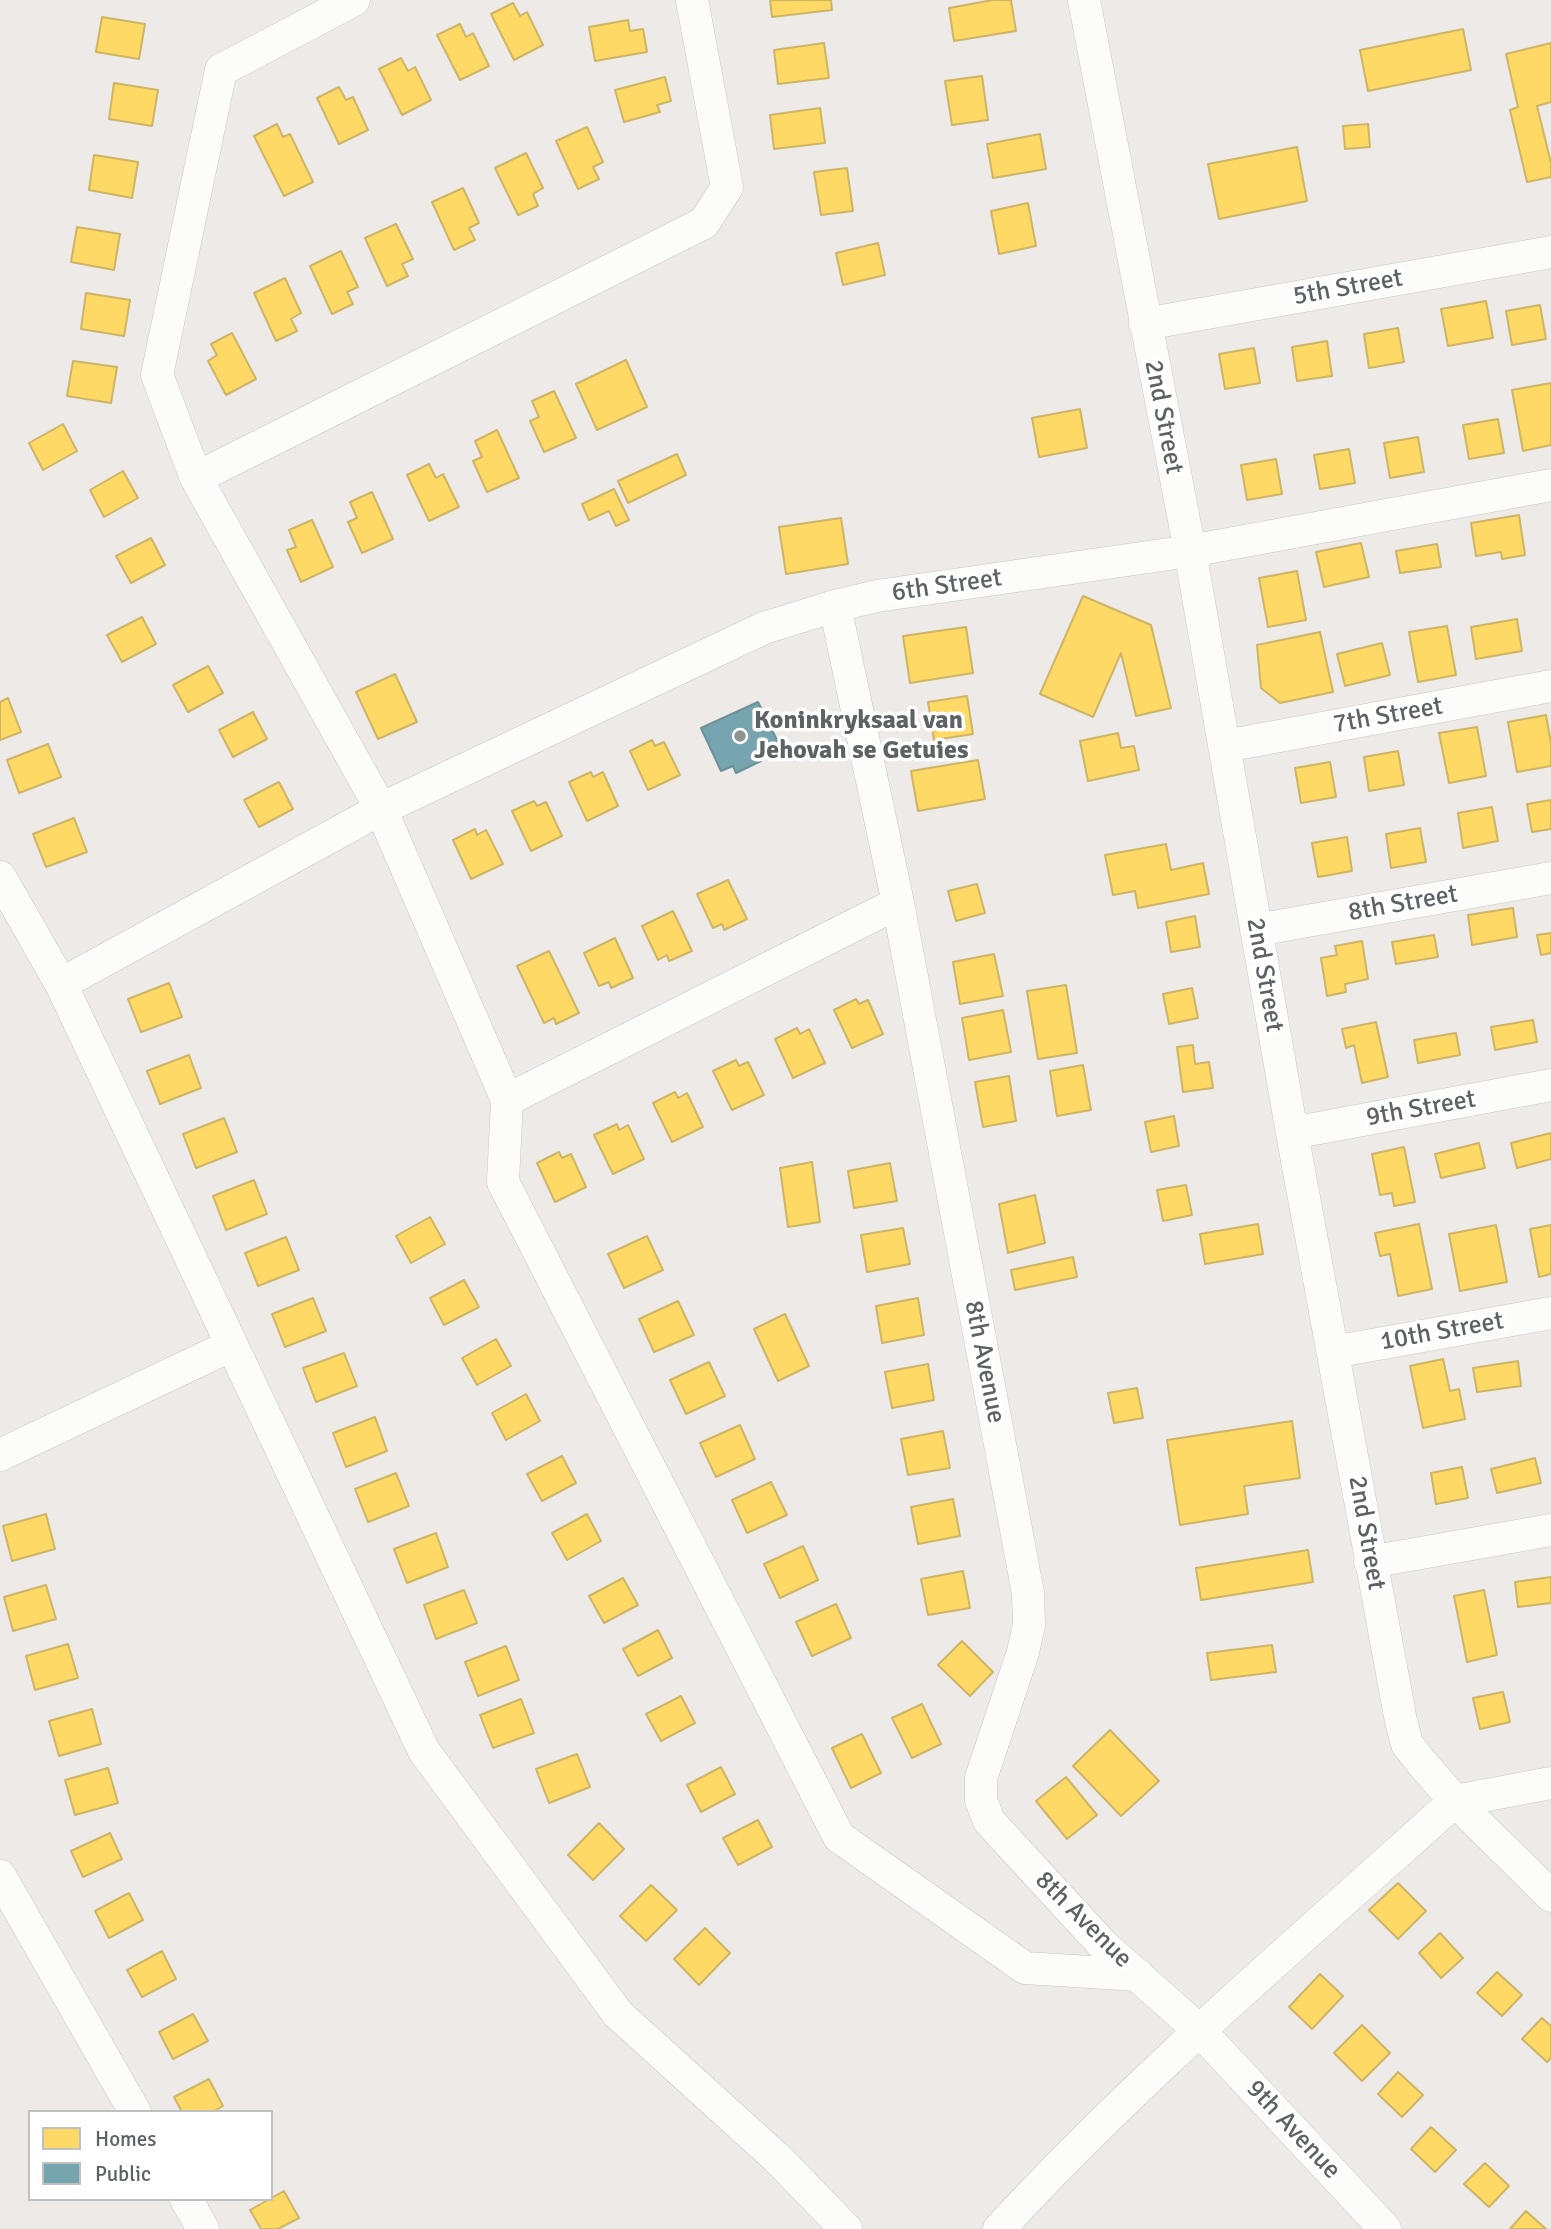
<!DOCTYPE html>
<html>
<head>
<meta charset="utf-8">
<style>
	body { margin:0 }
	#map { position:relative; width:1551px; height:2229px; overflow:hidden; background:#edeae7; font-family:Signika,sans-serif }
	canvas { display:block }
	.legend { position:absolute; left:28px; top:2110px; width:245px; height:91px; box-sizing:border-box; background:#fff; border:2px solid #bec0c1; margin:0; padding:9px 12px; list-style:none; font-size:21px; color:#5d6265 }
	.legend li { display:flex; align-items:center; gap:14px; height:35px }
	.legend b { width:35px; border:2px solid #bec0c1 }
</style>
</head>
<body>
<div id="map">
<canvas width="1551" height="2229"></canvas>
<ul class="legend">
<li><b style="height:19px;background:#ffd966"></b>Homes</li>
<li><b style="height:19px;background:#76a5af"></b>Public</li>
</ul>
</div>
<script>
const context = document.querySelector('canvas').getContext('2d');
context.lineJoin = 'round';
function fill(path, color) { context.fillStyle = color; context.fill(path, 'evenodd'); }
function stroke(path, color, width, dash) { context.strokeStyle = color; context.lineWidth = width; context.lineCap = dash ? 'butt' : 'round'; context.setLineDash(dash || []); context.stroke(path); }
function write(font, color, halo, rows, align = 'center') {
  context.font = font + ' Signika,sans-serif'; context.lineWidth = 7; context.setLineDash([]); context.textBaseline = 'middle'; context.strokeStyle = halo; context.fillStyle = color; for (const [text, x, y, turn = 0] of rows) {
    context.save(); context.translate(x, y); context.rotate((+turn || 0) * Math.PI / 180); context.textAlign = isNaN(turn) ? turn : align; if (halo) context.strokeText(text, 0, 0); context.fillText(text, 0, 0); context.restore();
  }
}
const homes = new Path2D(`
	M770,0h61l1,10 -60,7z
	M993,0h18l5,31 -62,10 -5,-33z
	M513,3l7,13 7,-4 16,33 -29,15 -23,-46z
	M102,17l43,7 -6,35 -43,-7z
	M628,20l2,11 13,-2 4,23 -52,9 -6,-34z
	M460,24l6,13 7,-4 16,33 -29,14 -23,-45z
	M1463,29l8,41 -103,21 -8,-41z
	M824,43l5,35 -51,6 -4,-34z
	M1551,43v59l-14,4 14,57v14l-24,5 -17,-72 8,-3 -12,-53z
	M401,58l7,13 7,-4 16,33 -29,15 -23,-46z
	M982,76l6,44 -36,5 -7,-44z
	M665,77l6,24 -14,4 3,7 -36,10 -9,-32z
	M114,83l44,7 -6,36 -43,-7z
	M339,87l7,13 7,-3 15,33 -29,14 -22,-46z
	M820,108l5,35 -51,6 -4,-34z
	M277,124l6,13 7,-3 23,48 -29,14 -30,-60z
	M1368,124l2,23 -25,2 -2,-23z
	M587,127l16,35 -10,5 6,12 -21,10 -22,-48z
	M1040,134l6,35 -53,9 -6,-34z
	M1297,147l10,54 -88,18 -11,-55z
	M526,153l17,35 -10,6 5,12 -20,9 -23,-47z
	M94,155l44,7 -6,36 -43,-8z
	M847,168l6,43 -32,4 -7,-43z
	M463,188l16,35 -10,5 6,12 -21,10 -22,-48z
	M1028,203l8,43 -37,8 -8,-43z
	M396,224l17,35 -11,5 6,12 -21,10 -22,-48z
	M77,227l43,7 -6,36 -43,-8z
	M878,243l7,32 -42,10 -7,-32z
	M341,251l17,36 -11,5 6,12 -21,10 -22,-48z
	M285,278l16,35 -10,6 6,12 -21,10 -22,-48z
	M86,293l44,7 -6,36 -43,-7z
	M1486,301l7,37 -45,8 -7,-37z
	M1540,305l6,34 -34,6 -6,-34z
	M1398,328l6,34 -35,6 -5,-34z
	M232,333l24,46 -30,16 -18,-34 9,-6 -6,-11z
	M1327,341l5,35 -35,5 -5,-34z
	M1254,348l6,35 -35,6 -6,-35z
	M626,360l21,47 -50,23 -21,-46z
	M73,361l44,6 -6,36 -44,-7z
	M1551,383v62l-28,6 -11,-61z
	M554,391l22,47 -32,14 -14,-31 9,-4 -7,-16z
	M1080,409l7,39 -48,9 -7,-39z
	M1498,419l6,34 -35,6 -6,-34z
	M63,424l14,27 -34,19 -14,-27z
	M497,430l22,48 -32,14 -14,-31 9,-4 -7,-16z
	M1418,437l6,35 -34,6 -6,-35z
	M1349,449l6,34 -35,6 -6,-34z
	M677,454l9,21 -58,28 -10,-22z
	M1276,459l6,35 -35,6 -6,-35z
	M429,464l7,14 7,-4 16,33 -30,14 -22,-46z
	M123,471l15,27 -34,19 -14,-27z
	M614,489l15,31 -13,6 -7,-15 -20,9 -7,-16z
	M372,492l21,47 -31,14 -14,-31 9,-4 -7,-16z
	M1519,515l6,40 -23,4 -1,-7 -25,4 -5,-33z
	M841,518l7,46 -62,10 -7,-47z
	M312,520l21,47 -32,15 -14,-32 9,-3 -7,-17z
	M151,538l14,27 -34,18 -15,-27z
	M1361,543l8,34 -45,10 -8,-35z
	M1437,544l4,23 -41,6 -4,-22z
	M1297,571l9,49 -38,7 -9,-49z
	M1083,596l68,29 20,83 -35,8 -15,-63 -28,64 -53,-23z
	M142,617l14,27 -34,18 -15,-27z
	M1517,619l5,32 -46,8 -5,-32z
	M1447,626l9,49 -38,7 -9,-50z
	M966,627l7,46 -63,10 -7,-47z
	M1320,632l13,60 -53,11 -19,-15 -4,-43z
	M1382,643l8,32 -45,11 -8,-32z
	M208,666l15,27 -35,19 -15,-27z
	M395,674l22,48 -39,17 -22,-47z
	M967,696l6,38 -39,6 -6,-38z
	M8,698l13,34 -21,8v-38z
	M253,712l14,27 -34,18 -14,-27z
	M1546,715l5,28v23l-34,6 -9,-50z
	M1477,727l9,49 -37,7 -10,-50z
	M1118,733l3,15 13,-2 5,24 -51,11 -8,-40z
	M652,740l3,6 9,-4 16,33 -32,15 -18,-39z
	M48,744l13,33 -42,16 -12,-33z
	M1398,751l6,34 -35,6 -5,-34z
	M978,760l7,39 -67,12 -7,-40z
	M1330,762l6,35 -35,6 -6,-35z
	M591,772l2,5 10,-5 15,34 -31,15 -18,-39z
	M279,782l14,27 -34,18 -15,-27z
	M1551,800v29l-19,3 -5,-28z
	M534,801l3,5 9,-4 16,34 -31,15 -19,-40z
	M1492,807l6,34 -35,7 -5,-35z
	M74,818l13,34 -41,15 -13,-33z
	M1420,828l6,34 -35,6 -5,-34z
	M475,829l2,6 9,-5 17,34 -32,15 -18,-39z
	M1347,837l5,34 -34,6 -6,-34z
	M1166,844l5,26 32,-7 6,31 -71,14 -3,-17 -22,4 -8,-40z
	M728,880l19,39 -23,11 -2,-6 -9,4 -16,-34z
	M977,884l8,29 -29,8 -8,-30z
	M1513,908l4,29 -45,8 -4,-30z
	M673,911l19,40 -23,10 -2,-6 -9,5 -16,-34z
	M1195,916l5,31 -29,5 -5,-30z
	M1551,933v20l-10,2 -4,-20z
	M1434,935l4,22 -42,7 -4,-22z
	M615,938l18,40 -22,10 -2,-6 -10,4 -15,-33z
	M1362,941l6,38 -23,5 1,8 -19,4 -6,-38 16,-3 -2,-9z
	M549,951l30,62 -23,11 -2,-6 -10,5 -27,-57z
	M994,954l9,42 -43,8 -7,-42z
	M169,983l13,34 -41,15 -13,-33z
	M1066,985l11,68 -39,6 -11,-68z
	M1192,988l6,30 -29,6 -6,-30z
	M856,999l3,5 9,-4 15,34 -31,14 -18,-38z
	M1003,1010l8,42 -42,8 -7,-42z
	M1533,1020l4,22 -42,8 -4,-23z
	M1376,1022l12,55 -26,6 -8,-38 -8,3 -4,-19z
	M797,1028l3,6 9,-5 16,34 -32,15 -18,-39z
	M1456,1033l4,22 -42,8 -4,-23z
	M1193,1045l2,19 14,-2 4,26 -30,4 -6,-45z
	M189,1055l12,33 -41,16 -13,-33z
	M736,1060l3,6 9,-4 16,33 -32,15 -19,-39z
	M1083,1065l8,45 -34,6 -7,-45z
	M1009,1076l7,45 -33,6 -8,-45z
	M675,1092l3,6 9,-5 16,34 -31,15 -19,-39z
	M1174,1116l5,30 -28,6 -6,-30z
	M224,1118l13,34 -41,16 -13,-34z
	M617,1124l2,6 9,-5 16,34 -31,15 -19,-39z
	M1551,1133v26l-34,9 -6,-25z
	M1479,1143l6,25 -44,10 -6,-24z
	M1404,1147l11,55 -21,4 -2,-13 -12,2 -8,-41z
	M559,1152l3,6 9,-4 15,33 -31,15 -18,-39z
	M812,1162l8,60 -32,5 -8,-59z
	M890,1163l7,38 -43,7 -6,-37z
	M254,1180l13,34 -41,16 -13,-34z
	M1186,1185l6,30 -29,6 -6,-31z
	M1035,1195l10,48 -37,10 -9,-49z
	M430,1217l15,27 -34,19 -15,-27z
	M1258,1224l5,30 -58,10 -5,-30z
	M1419,1224l13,65 -34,7 -8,-42 -10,2 -5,-23z
	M1496,1225l11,57 -47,9 -11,-57z
	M1551,1225v49l-12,3 -9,-48z
	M903,1228l7,36 -43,8 -6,-37z
	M647,1236l16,34 -39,18 -16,-34z
	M286,1237l13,33 -41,16 -13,-33z
	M1073,1257l4,20 -62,13 -4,-20z
	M464,1280l15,27 -35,18 -14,-27z
	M313,1298l13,33 -41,16 -13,-33z
	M918,1298l6,37 -42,8 -6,-37z
	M678,1301l16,34 -40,17 -15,-33z
	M785,1314l24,52 -31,15 -24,-52z
	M496,1339l15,27 -34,19 -15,-27z
	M344,1353l13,33 -41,16 -13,-34z
	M1443,1359l7,32 9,-2 6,30 -42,9 -13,-62z
	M1518,1361l3,25 -44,6 -4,-24z
	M709,1362l16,34 -39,18 -16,-34z
	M928,1364l6,36 -42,8 -7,-36z
	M1137,1388l6,30 -29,5 -6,-30z
	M526,1394l14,27 -34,19 -14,-27z
	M375,1417l12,34 -41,16 -13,-34z
	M1292,1421l8,57 -56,8 4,28 -68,11 -13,-85z
	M740,1425l15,34 -39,18 -16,-34z
	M943,1431l7,37 -42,7 -7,-36z
	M562,1456l14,27 -34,18 -15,-27z
	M1535,1458l6,25 -44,10 -6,-24z
	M1462,1467l6,31 -32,6 -5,-31z
	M396,1473l13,33 -41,16 -13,-33z
	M771,1482l16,33 -40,18 -15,-33z
	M953,1499l7,37 -42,8 -7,-37z
	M46,1514l9,35 -43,12 -9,-35z
	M587,1514l14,27 -34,19 -15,-27z
	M436,1533l12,34 -41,16 -13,-34z
	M803,1546l15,34 -38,18 -16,-34z
	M1308,1550l5,32 -112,18 -5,-32z
	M963,1571l7,37 -42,7 -7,-36z
	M1551,1577v26l-33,4 -3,-25z
	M623,1578l15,27 -34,18 -15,-27z
	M46,1585l10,34 -43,12 -9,-34z
	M464,1590l13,33 -41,16 -12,-34z
	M1484,1590l13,65 -30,7 -13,-66z
	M836,1604l15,34 -39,18 -16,-34z
	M658,1630l14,28 -34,18 -15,-27z
	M962,1641l31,31 -23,24 -32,-31z
	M68,1644l10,34 -43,12 -9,-34z
	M1272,1645l4,27 -65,8 -4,-27z
	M506,1646l13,34 -41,16 -13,-34z
	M1503,1692l7,30 -30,7 -7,-31z
	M681,1696l14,27 -34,18 -15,-27z
	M521,1699l13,34 -41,15 -13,-33z
	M922,1704l19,40 -29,14 -20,-40z
	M92,1709l9,35 -42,12 -10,-35z
	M1110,1730l49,51 -38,35 -48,-50z
	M862,1734l19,39 -30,15 -19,-40z
	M577,1754l13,33 -41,16 -13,-34z
	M721,1767l14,27 -34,18 -14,-27z
	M108,1768l10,35 -43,12 -10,-35z
	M1066,1777l31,38 -30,24 -31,-38z
	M758,1820l14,27 -34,18 -15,-27z
	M599,1823l25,26 -31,31 -25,-25z
	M110,1833l12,26 -39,18 -12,-26z
	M1398,1883l28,28 -28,28 -29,-29z
	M651,1885l26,25 -31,31 -26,-25z
	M129,1893l14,27 -34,18 -14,-27z
	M705,1928l25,25 -31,32 -25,-26z
	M1440,1933l23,25 -22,20 -22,-25z
	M162,1951l14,28 -34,18 -15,-27z
	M1497,1972l25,23 -20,21 -25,-23z
	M1320,1974l23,22 -31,33 -23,-22z
	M193,2014l15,27 -35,18 -14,-27z
	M1542,2018l9,8v32l-4,4 -25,-23z
	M1362,2025l28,28 -28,28 -28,-28z
	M1398,2072l25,23 -21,22 -24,-23z
	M209,2079l14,27 -10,6h-31l-8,-15z
	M1431,2127l25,23 -21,22 -24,-23z
	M1485,2163l24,23 -20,21 -25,-23z
	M284,2191l15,27 -21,11h-17l-11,-19z
	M1526,2211l20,18h-36z`);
const public = new Path2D(`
	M758,702l21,42 -21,9 3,8 -25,12 -3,-7 -12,5 -20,-43z`);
const minor = new Path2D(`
	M354,0l-133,70 -64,305 39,103 185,331 126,291 -4,82 336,655 186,131 113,7
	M1084,0l106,551 102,582 109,588 6,23 14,18 34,39 96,95
	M1145,324l406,-72
	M196,478l508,-255 23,-36 -35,-187
	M835,606l63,297 130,690 1,32 -6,27 -42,126v22l8,21 115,125 96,85 185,198
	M1225,746l326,-60
	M0,877l61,107 363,767 194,263 160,145 68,70
	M1256,930l295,-52
	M61,984l320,-175 383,-181 71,-22 42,-10 313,-45 361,-66
	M507,1100l391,-197
	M1292,1133l259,-48
	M1333,1352l218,-39
	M0,1455l232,-110
	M1370,1562l181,-32
	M1455,1801l96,-18
	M0,1876l135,236
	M186,2199l17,30
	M999,2229c141,-153 302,-289 456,-428`);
const markers = [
	[740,736,7,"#8f9292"]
];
const streetNames = [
	["5th Street",1348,288,-10],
	["2nd Street",1163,417,79],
	["6th Street",947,586,-8],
	["7th Street",1388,716,-10],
	["8th Street",1403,904,-10],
	["2nd Street",1264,975,80],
	["9th Street",1421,1109,-10],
	["10th Street",1442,1332,-10],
	["8th Avenue",984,1362,79],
	["2nd Street",1366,1533,80],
	["8th Avenue",1083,1920,45],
	["9th Avenue",1293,2130,47]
];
const poiNames = [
	["Koninkryksaal van",754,721],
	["Jehovah se Getuies",754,751]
];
fill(homes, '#ffd966');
stroke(homes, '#ceb566', 2);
fill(public, '#76a5af');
stroke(public, '#6e9199', 2);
stroke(minor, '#c8c8c8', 33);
stroke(minor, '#fcfcfb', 32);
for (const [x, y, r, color] of markers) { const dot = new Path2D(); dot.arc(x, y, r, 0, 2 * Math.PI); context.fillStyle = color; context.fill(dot); stroke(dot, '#fff', 2.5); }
write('26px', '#5d6265', '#fff', streetNames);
write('bold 26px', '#5d6265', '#fff', poiNames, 'left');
</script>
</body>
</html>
